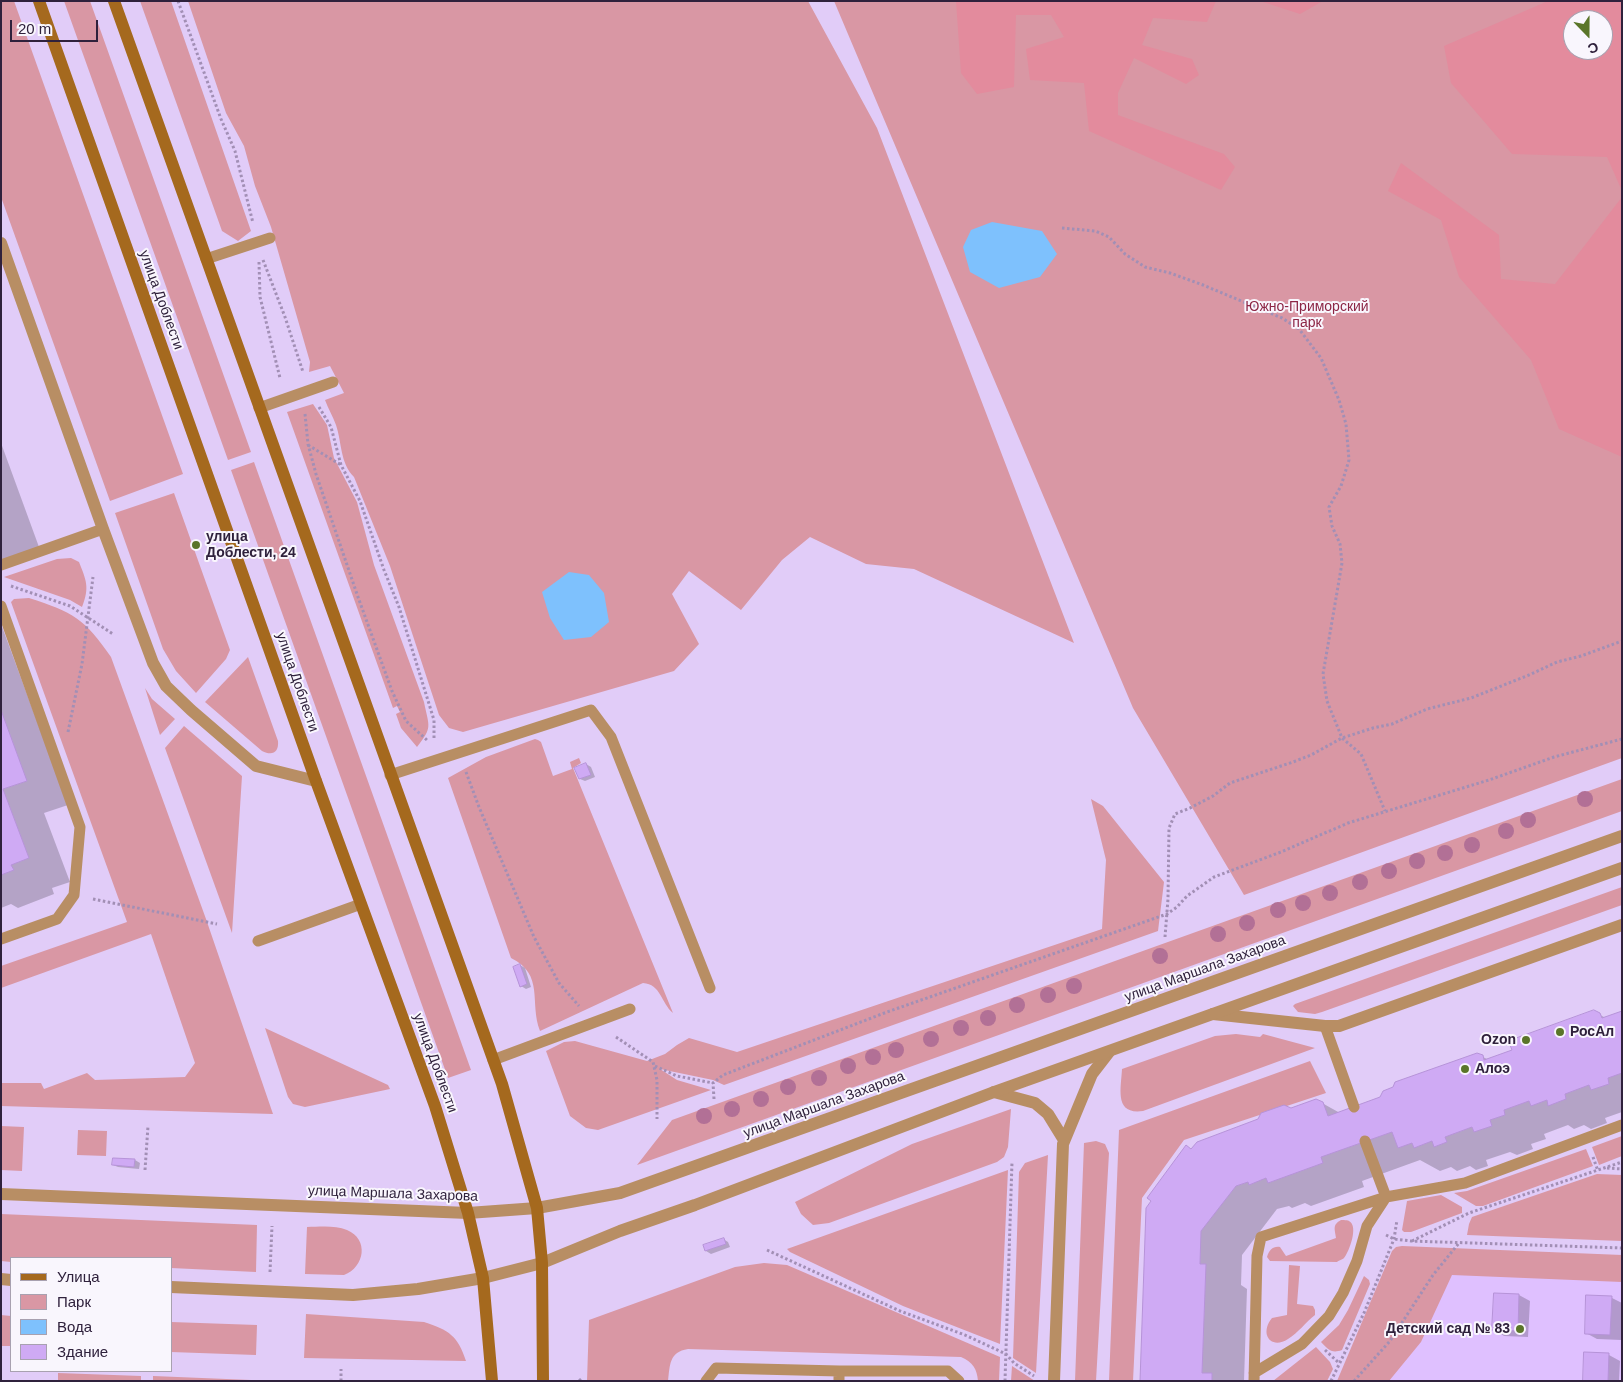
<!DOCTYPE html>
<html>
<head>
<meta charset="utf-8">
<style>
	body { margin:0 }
	#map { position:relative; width:1623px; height:1382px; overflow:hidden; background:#e1ccf8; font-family:Arial,sans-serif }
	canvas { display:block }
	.frame { position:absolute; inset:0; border:2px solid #2f213c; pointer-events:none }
	.legend { position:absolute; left:10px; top:1257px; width:162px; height:115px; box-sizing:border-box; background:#f9f6fd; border:1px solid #a8a1b0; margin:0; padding:6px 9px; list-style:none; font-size:15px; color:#2f213c }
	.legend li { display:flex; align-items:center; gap:10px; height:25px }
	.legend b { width:25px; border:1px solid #a8a1b0 }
	.north { position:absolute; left:1563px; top:10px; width:50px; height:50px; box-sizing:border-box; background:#f9f6fd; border:1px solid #a8a1b0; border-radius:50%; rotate:158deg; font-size:14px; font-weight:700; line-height:20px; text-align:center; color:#2f213c }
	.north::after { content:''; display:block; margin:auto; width:18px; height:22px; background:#5a7529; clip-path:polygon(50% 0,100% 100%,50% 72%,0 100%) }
	.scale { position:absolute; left:10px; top:20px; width:88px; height:22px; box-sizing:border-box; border:2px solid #2f213c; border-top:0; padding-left:6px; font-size:15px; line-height:18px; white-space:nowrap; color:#2f213c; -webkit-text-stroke:4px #f9f6fd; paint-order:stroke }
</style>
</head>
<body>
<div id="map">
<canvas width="1623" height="1382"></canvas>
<div class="frame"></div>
<ul class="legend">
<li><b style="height:6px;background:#a5691e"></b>Улица</li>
<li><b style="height:14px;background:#d997a4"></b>Парк</li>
<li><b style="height:14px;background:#7ec1fd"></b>Вода</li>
<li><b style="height:14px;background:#cfaaf4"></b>Здание</li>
</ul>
<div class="north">С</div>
<div class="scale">20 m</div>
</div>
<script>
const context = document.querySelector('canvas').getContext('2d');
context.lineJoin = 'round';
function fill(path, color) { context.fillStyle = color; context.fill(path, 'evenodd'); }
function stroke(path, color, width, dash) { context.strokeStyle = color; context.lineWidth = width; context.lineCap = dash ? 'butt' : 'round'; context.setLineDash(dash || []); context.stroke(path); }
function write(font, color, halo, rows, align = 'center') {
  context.font = font + ' Arial,sans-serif'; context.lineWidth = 4; context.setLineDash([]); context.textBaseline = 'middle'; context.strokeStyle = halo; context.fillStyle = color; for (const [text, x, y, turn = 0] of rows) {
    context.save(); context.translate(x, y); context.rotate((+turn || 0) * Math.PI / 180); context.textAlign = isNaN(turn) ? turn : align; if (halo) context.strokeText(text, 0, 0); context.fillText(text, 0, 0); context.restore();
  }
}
const built = new Path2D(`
	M1446,1268l176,7v106h-244z`);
const green = new Path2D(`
	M1,1h13l169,473 -73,27 -109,-304z
	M64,1h26l161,451 -23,8z
	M140,1h31l80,230 -13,10 -16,-10z
	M188,1h620l69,127 197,515 -160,-74 -48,-5 -56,-27 -28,23 -41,50 -52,-39 -17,23 27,50 -25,27 -211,61 -14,-4 -10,-13 -49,-149 -36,-89c-14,-14 -12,-34 -18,-52 -3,-8 -8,-17 -11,-25l19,-7 -14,-27 -21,6 1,-10 -39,-135 -16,-41 -11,-40 -18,-33z
	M834,1h788v757l-378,137 -111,-187zM1573,20h30v30h-30z
	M313,404l14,21 7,33 23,44 17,63 50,137c5,25 9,25 -7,45l-16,-19 -5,-14 4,-2 -3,-6 -4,2 -106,-296z
	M254,462l217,608 -23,8 -217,-608z
	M174,493l56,157 -4,9 -30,34 -20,-22 -13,-22 -48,-136z
	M71,558l8,4c7,18 11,25 3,45l-12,-7 -66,-23 53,-18z
	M29,598c44,14 56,21 82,59l95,262 67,195 -272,-8v-23h40l3,6 43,-16 8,7 90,-3 10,-14 -44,-129 -150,54v-22l126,-44 -116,-320 3,-3z
	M248,657l30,84c1,12 -6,15 -16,10l-57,-49z
	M145,688l7,11 23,20 -15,16z
	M184,726l58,50 -10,157 -67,-185z
	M535,739l3,1 3,2 12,34 19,-7 -2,-7 9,-4 2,5 -8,5 100,245c-12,-10 -12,-29 -30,-30l-103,48c-11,-29 5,-56 -29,-73l-63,-180 38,-21z
	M1622,779v32l-985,354 35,-45z
	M1091,799l12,7 61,76 -6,49 -434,154 -11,-5 -53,-11 17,11 34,10 -113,40 -12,-2 -16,-12 -24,-65 18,-9 11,-1 72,20 18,-7 12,-9 12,-7 48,14 365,-123 4,-69z
	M1622,887v18l-300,107 -7,2 -17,-2 -5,-6 2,-2z
	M265,1028l123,57 2,4 -85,18 -12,-3 -5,-7z
	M1236,1034l24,3 3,-3 52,14 -172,63c-29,4 -22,-22 -21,-42l93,-33z
	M1310,1061l16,32 -142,47 -42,58 -9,183h-24l10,-251z
	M1011,1109l-3,38 -4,10 -7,5 -168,61 -16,2 -12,-11 -6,-12 117,-58z
	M1,1126l23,1 -2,44 -21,-1z
	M78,1130l29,1 -1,25 -29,-1z
	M1622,1136v20l-23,9 -7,-18z
	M1096,1141l9,3 4,9 -13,228h-21l9,-238z
	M1586,1149l7,17 -110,40h-7l-22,-13 13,-2z
	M1048,1155l-12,218 -23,-15 6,-186 6,-9z
	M1008,1170l-8,174 -97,-38 -113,-54 -3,-3z
	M1597,1174l25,1v66l-155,-6 2,-11 3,-7z
	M1441,1195l21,12v6l-51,19h-7l-2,-2 5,-29z
	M1,1214l256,11 -1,47 -85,-4v-10h-160v4l-10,-1z
	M1341,1220c1,0 8,0 8,1 10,5 0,31 -5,37 -1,1 -6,3 -7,4l-67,-1 -3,-4c2,-7 6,-11 13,-10l6,9 50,-18c-1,-9 -4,-13 5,-18z
	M307,1227c12,0 28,-2 40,3 22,9 18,37 -3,45l-39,-1z
	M1402,1246l220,9v27l-170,-7 -31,67 -32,39h-52l55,-130 4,-4z
	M764,1263l23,2 213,92 -1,24h-21c-1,-12 -5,-19 -17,-24l-273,-8c-19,3 -18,16 -20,32h-81l2,-61 146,-53z
	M1289,1265l11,1 -3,38 16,2 2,4v5c-9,7 -17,18 -27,24 -17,11 -29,-5 -16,-21l15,-3z
	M1364,1276l5,4 1,4 -28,66c-11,4 -14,-1 -21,-8l18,-17 9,-15z
	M306,1314l118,8c25,8 34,14 42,39l-162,-3z
	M1,1315l10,1v30h-10z
	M171,1322l86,3 -1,30 -85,-3z
	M1316,1347l14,15 3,7 -6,12h-54z
	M1012,1366l23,15h-24z
	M58,1373l83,3v5l-83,-1z
	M153,1376l98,4 -98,1z`);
const forest = new Path2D(`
	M956,1h260l-9,21 -54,-4 -11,27 50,14 7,16 -13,9 -52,-26 -16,35v22l106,39 11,13 -14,23 -132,-59 -5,-48 -54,-3 -4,-31 38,-12 -13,-22h-35l-2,72 -37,7 -16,-21z
	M1260,1h63l-23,13z
	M1548,1h74v190l-15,-34 -95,-3 -61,-71 -7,-37zM1573,20h30v30h-30z
	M1401,163l98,72 2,44 54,5 67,-87v260l-63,-28 -28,-69 -72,-83 -18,-57 -53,-29z`);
const water = new Path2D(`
	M992,222l50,9 15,23 -17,23 -41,11 -29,-16 -7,-25 8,-17z
	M569,572l20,3 15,18 5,29 -18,15 -27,3 -14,-22 -8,-26z`);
const shadow = new Path2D(`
	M1,443l38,104 -38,13z
	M1,624l67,181 -24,8 26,69 -18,6 2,6 -36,14 -7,-4 -10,4z
	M586,764l5,3 4,10 -10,4 -5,-2z
	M520,965l5,3 6,19 -5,2 -5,-3z
	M1594,1012l12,6 16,-6v100l-17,6 2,5 -16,6 -7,-4 -10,4 -6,-4 -24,9 2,5 -15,5 2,5 -16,6 -7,-3 -24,8 2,6 -12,4 -6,-4 -13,5 -6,-4 -11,4 -20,-11 -58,21 2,6 -53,19 -6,-3 -13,5 -3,-2 -12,3 -35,46 -1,30 6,4 -3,92h-103l51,-231 99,-41 31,-6 18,10 40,-15 97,-44 12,6 25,-9z
	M135,1160l5,3 -1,6 -21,-2 -5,-2z
	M723,1239l5,3 2,5 -19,7 -5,-3z
	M1495,1294l24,1 11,6 -2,36 -24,-1 -10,-7z
	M1612,1298l10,5 -1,37 -24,-1 -11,-6z
	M1609,1355l11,6 -1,20h-35z`);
const building = new Path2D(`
	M1,710l26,71 -24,8 26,69 -18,7 3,5 -13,5z
	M586,763l5,12 -12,4 -5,-11z
	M520,964l7,20 -7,3 -7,-20z
	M1594,1010l6,3 2,5 20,-7v62l-14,5 1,6 -18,6 -2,-5 -24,9 1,5 -18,7 -1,-6 -16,6 -2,-5 -25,9 1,5 -15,5 2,6 -18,6 -2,-5 -27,10 2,5 -13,5 -2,-6 -18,7 -2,-5 -14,5 -6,-16 -71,25 2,6 -55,20 -2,-5 -17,7 -1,-3 -12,4 -35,45 -1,33h6l-4,109h10v8h-72l6,-173 5,-7 -4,-3 39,-53 5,4 6,-7 61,-23 3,-6 23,-8 7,3 25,-9 7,3 5,14 52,-19 3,-6 10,-4 2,-5 82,-29 6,2 1,5 28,-10 -2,-5 4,-6z
	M113,1158l22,1 -1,8 -22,-2z
	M724,1238l2,6 -21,7 -2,-6z
	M1494,1293l25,1 -1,37 -26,-1z
	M1586,1295l26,1 -2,39 -25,-1z
	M1584,1352l25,1 -1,28h-25z`);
const path = new Path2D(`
	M178,1l43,118 14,32 18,72
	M1062,228l33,3 14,6 16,17 20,13 25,6 33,12 79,33 17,11 22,29 18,42 7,24 3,36 -8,26 -12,21 3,19 8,18 2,19 -19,111 4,27 15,37 19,16 24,57
	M263,260l22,57 18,55
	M259,262l1,35 20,81
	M319,407l12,20 10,38 19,36 24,69 15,37 35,113v19
	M305,414l3,30 8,30 42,123 34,94 14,30 22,20
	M308,445l33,20
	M11,586l59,20 43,28
	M68,732l14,-68 11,-87
	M466,772l13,35 55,130 25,46 20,23
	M93,899l124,25
	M1165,937l3,-38 1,-71 6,-14 15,-6 23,-12 17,-13 63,-21 18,-7 31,-17 31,-10 19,-4 35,-15 44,-11 58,-23 28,-13 24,-6 41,-15
	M616,1037l37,25 4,18v39
	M655,1066l22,10 36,7
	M714,1099l-1,-16 10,-8 164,-63 280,-98 10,-7 10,-11 27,-19 67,-25 67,-29 141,-43 65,-23 68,-18
	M1593,1157l5,14
	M1607,1168l15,1
	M145,1170l3,-44
	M1386,1235l8,4 17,2 211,7
	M1412,1241l57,-28 153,-51
	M767,1250l133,61 65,24 41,19 8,9 20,13
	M270,1272l2,-46
	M1325,1350l14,13
	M579,1379l2,2
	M341,1381v-12
	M1005,1381l7,-219
	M1331,1381l33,-68 30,-74 3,-19
	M1354,1381l36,-40 43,-66 26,-32`);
const service = new Path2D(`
	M206,259l64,-21
	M259,408l74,-26
	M1,565l102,-36
	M1,606l79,221 -6,68 -17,24 -56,20
	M390,775l201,-65 20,27 99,251
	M258,941l103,-37
	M1325,1026l29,81
	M493,1060l137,-51
	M839,1371h109l11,10
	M1254,1373l48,-29 27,-28 14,-23 14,-32 10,-35 19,-29 -21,-56
	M706,1381l10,-13 123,3v10
	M1254,1381l3,-125 4,-19 125,-40 79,-14 157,-58`);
const minor = new Path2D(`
	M1,243l102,286 50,134 13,23 25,24 65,56 60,15
	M1213,1014l112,12h14l283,-101
	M994,1092l41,11 13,11 16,26
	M1054,1381l9,-237 29,-70 17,-22`);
const tertiary = new Path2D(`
	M1,1194l467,19 69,-5 83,-15 1002,-357
	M1,1279l10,1
	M171,1287l182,8 65,-6 65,-11 59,-15 78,-32 75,-26 299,-113 628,-224`);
const secondary = new Path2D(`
	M39,1l277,780 119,325 33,107 15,65 9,103
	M114,1l388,1083 35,124 5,55 1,118`);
const trees = [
	[1585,799],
	[1528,820],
	[1506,831],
	[1472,845],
	[1445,853],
	[1417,861],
	[1389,871],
	[1360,882],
	[1330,893],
	[1303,903],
	[1278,910],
	[1247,923],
	[1218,934],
	[1160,956],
	[1074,986],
	[1048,995],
	[1017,1005],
	[988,1018],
	[961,1028],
	[931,1039],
	[896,1050],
	[873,1057],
	[848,1066],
	[819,1078],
	[788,1087],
	[761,1099],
	[732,1109],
	[704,1116]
];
const markers = [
	[196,545,5,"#5a7529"],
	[1560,1032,5,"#5a7529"],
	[1526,1040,5,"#5a7529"],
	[1465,1069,5,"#5a7529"],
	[1520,1329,5,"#5a7529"]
];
const streetNames = [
	["улица Доблести",161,300,70],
	["улица Доблести",297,682,71],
	["улица Маршала Захарова",1205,969,-20],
	["улица Доблести",435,1063,70],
	["улица Маршала Захарова",824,1105,-20],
	["улица Маршала Захарова",393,1194,2]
];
const parkNames = [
	["Южно-Приморский",1307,307],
	["парк",1307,323]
];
const poiNames = [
	["улица",206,537],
	["Доблести, 24",206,553],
	["РосАл",1570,1032],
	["Ozon",1516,1040,"right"],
	["Алоэ",1475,1069],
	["Детский сад № 83",1510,1329,"right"]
];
fill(built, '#dfc0ff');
fill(green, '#d997a4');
fill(forest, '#e38b9d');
fill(water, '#7ec1fd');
fill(shadow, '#0003');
fill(building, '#cfaaf4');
stroke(building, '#b693d8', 1);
stroke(path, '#a28fb5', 3, [2.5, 2.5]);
stroke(service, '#b88e64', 11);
stroke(minor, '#b88e64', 12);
stroke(tertiary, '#b88e64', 12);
stroke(secondary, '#a5691e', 12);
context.fillStyle = '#b27096';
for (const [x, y] of trees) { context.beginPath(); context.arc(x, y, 8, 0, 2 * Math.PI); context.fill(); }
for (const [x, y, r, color] of markers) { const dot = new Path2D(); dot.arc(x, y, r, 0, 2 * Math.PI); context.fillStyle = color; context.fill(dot); stroke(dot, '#f9f6fd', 2); }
write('14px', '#2f213c', '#f9f6fd', streetNames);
write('14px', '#8c2545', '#f9f6fd', parkNames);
write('bold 14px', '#2f213c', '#f9f6fd', poiNames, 'left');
</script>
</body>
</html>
